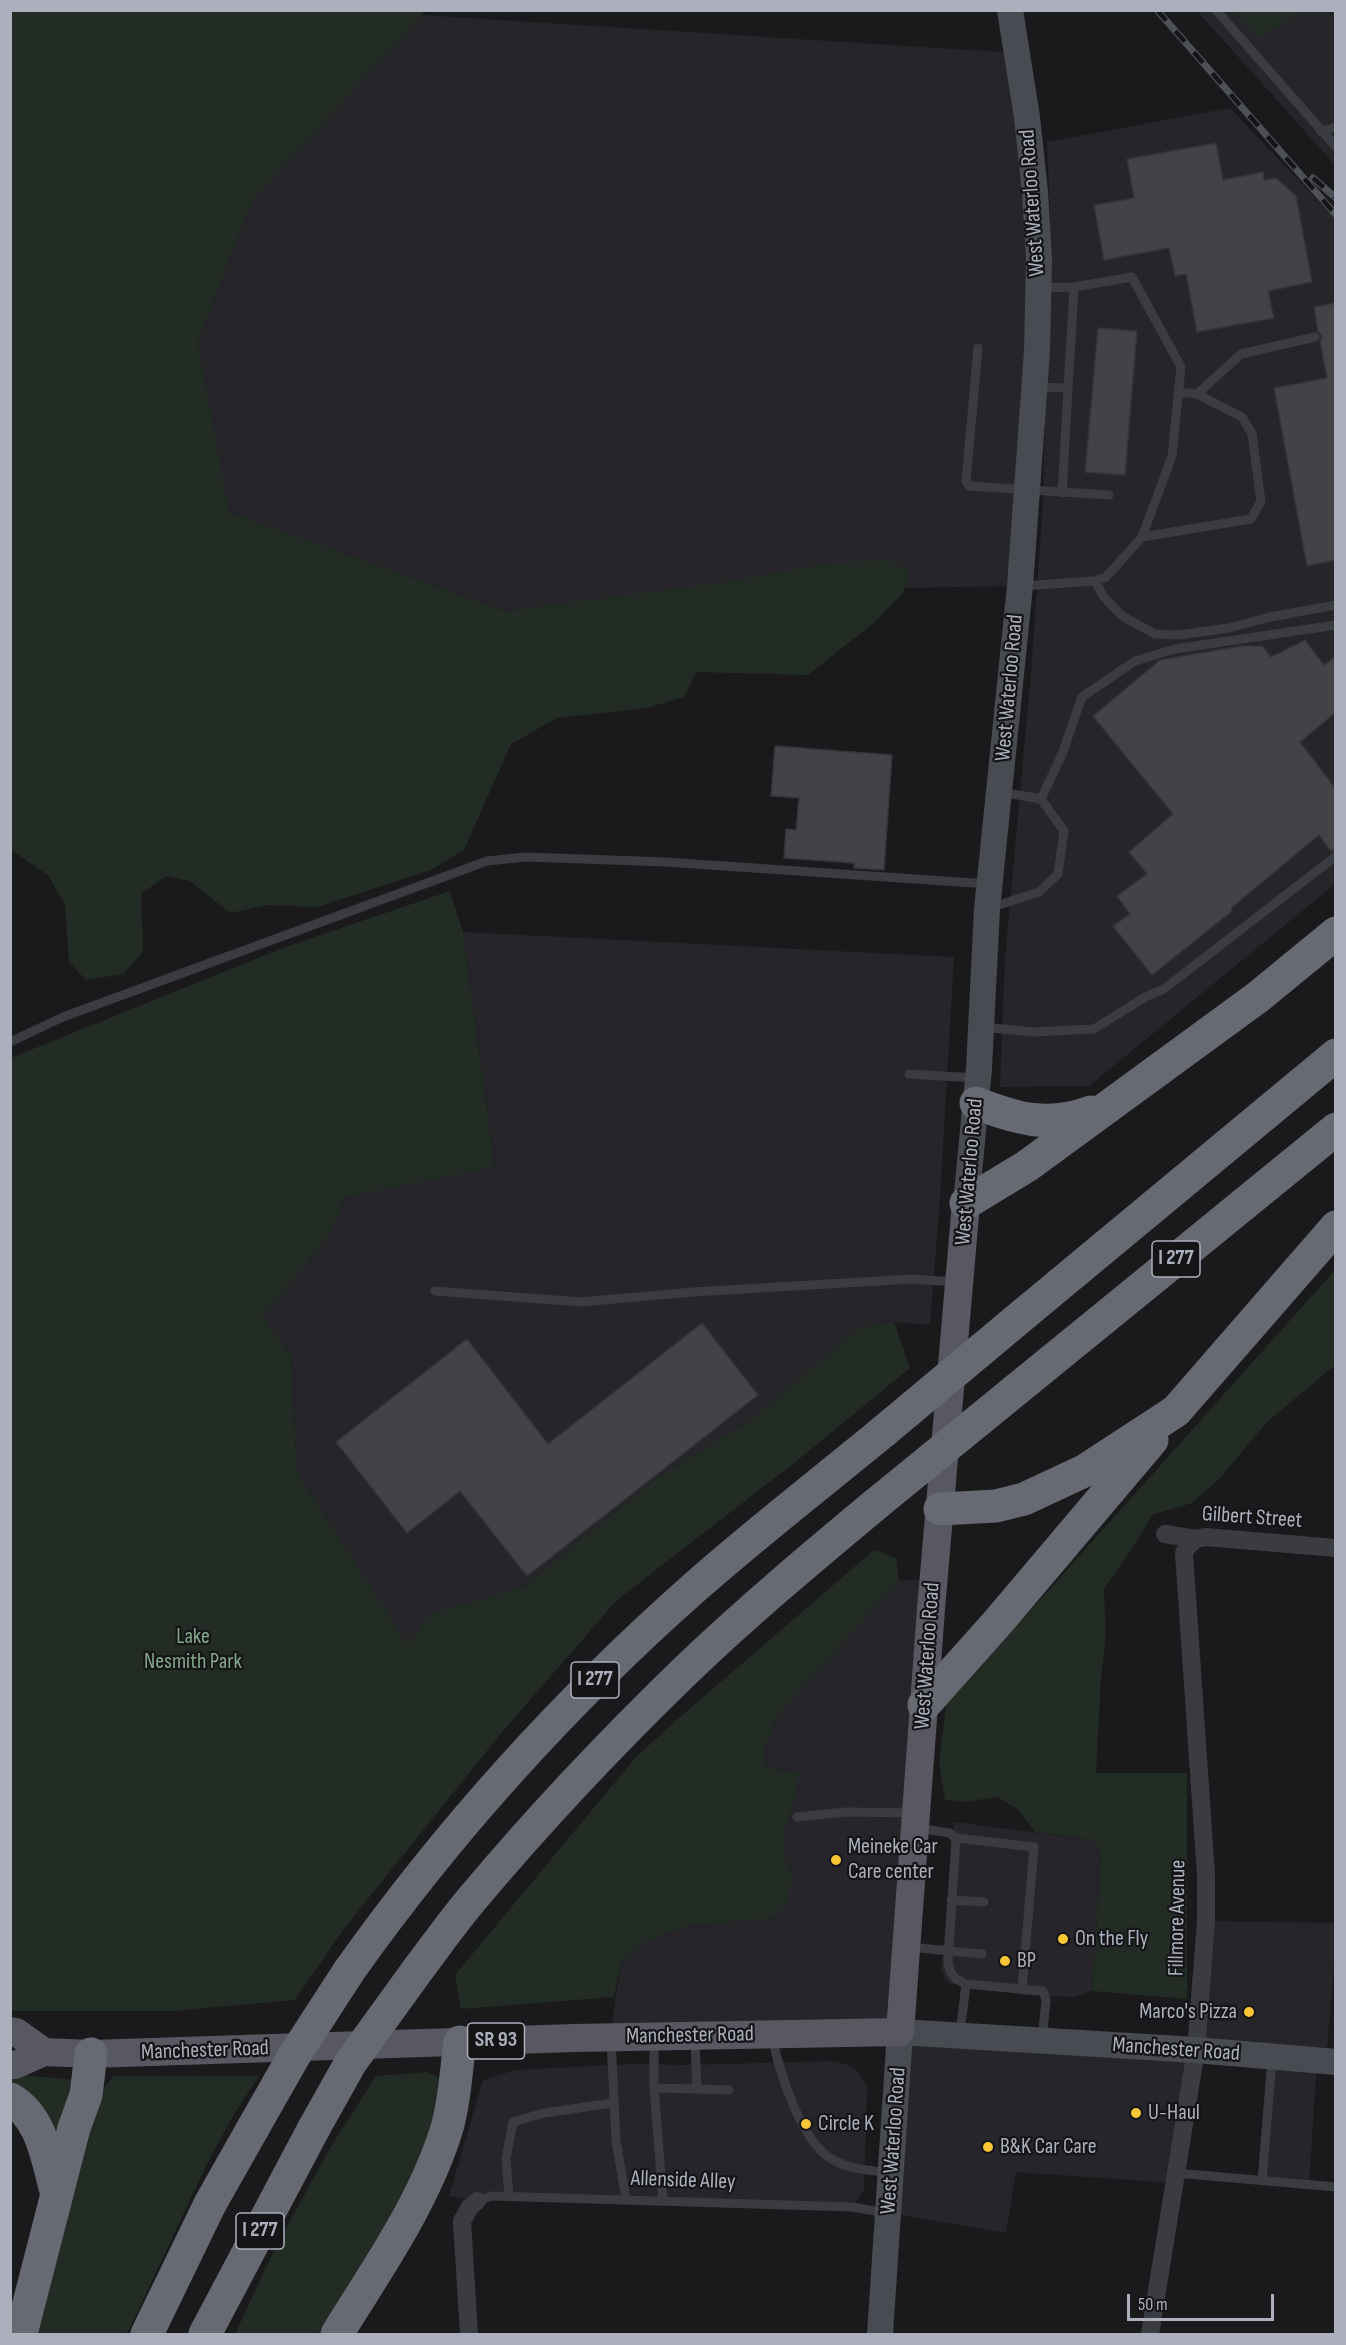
<!DOCTYPE html>
<html>
<head>
<meta charset="utf-8">
<style>
	body { margin:0 }
	#map { position:relative; width:1346px; height:2345px; overflow:hidden; background:#1a1a1d; font-family:"Sofia Sans Condensed",sans-serif }
	canvas { display:block }
	.frame { position:absolute; inset:0; border:12px solid #acb0bd; pointer-events:none }
	.scale { position:absolute; left:1127px; top:2294px; width:147px; height:27px; box-sizing:border-box; border:3px solid #acb0bd; border-top:0; padding-left:8px; font-size:18px; line-height:21px; white-space:nowrap; color:#acb0bd; -webkit-text-stroke:4px #151518; paint-order:stroke }
</style>
</head>
<body>
<div id="map">
<canvas width="1346" height="2345"></canvas>
<div class="frame"></div>
<div class="scale">50 m</div>
</div>
<script>
const context = document.querySelector('canvas').getContext('2d');
context.lineJoin = 'round';
function fill(path, color) { context.fillStyle = color; context.fill(path, 'evenodd'); }
function stroke(path, color, width, dash) { context.strokeStyle = color; context.lineWidth = width; context.lineCap = dash ? 'butt' : 'round'; context.setLineDash(dash || []); context.stroke(path); }
function write(font, color, halo, rows, align = 'center') {
  context.font = font + ' "Sofia Sans Condensed",sans-serif'; context.lineWidth = 4.5; context.setLineDash([]); context.textBaseline = 'middle'; context.strokeStyle = halo; context.fillStyle = color; for (const [text, x, y, turn = 0] of rows) {
    context.save(); context.translate(x, y); context.rotate((+turn || 0) * Math.PI / 180); context.textAlign = isNaN(turn) ? turn : align; if (halo) context.strokeText(text, 0, 0); context.fillText(text, 0, 0); context.restore();
  }
}
const built = new Path2D(`
	M1197,11h138v154z
	M422,15l595,38 19,304 -16,229 -360,6 -155,19 -277,-99 -30,-170 54,-141z
	M1230,108l105,111v665l-246,202 -89,1 5,-129 26,-285 12,-171 7,-291 -3,-69z
	M463,932l491,25 -14,241 -10,127 -36,-3 -34,5 -109,93 -94,58 -132,108 -43,14 -74,46 -111,-174 -6,-117 -28,-38 65,-80 17,-40 150,-31z
	M899,1580h34l-33,452 296,18 10,-129 129,2v26l-9,113 -9,-1 -8,124 -47,-4 10,-124 -76,-7 -22,133 -158,-11 -10,61 -117,-20 11,-181 -290,5 11,-74 23,-21 44,-16 86,-8 19,-43 -9,-19v-24l9,-26 5,-33 -31,-5 -4,-17 14,-35z
	M954,1822l139,18 8,13 -9,138 -18,6 -50,-2 -76,-12 -7,-12z
	M832,2061l14,3 11,7 10,14 -3,105 -12,17 -360,-11 -15,5 -28,-5 34,-116 32,-10 118,-6 55,1z`);
const green = new Path2D(`
	M11,10l412,1 -1,4 -170,186 -54,141 31,170 276,99 213,-28 113,-20 56,-3 22,11 -6,22 -28,29 -67,53 -112,-3 -12,25 -37,11 -90,10 -46,26 -47,106 -33,20 -114,37 -49,-2 -38,8 -40,-32 -24,-5 -25,18 2,58 -20,22 -37,6 -17,-18 -4,-57 -17,-30 -37,-25z
	M1234,11h68l-43,28z
	M450,891l13,41 32,235 -150,30 -17,40 -65,80 28,38 6,117 111,173 22,-32 51,-13 44,-14 132,-108 94,-58 109,-93 34,-5 16,46 -112,92 -181,140 -115,132 -159,198 -48,70 -122,11h-162v-953l274,-111z
	M1335,1270v95l-69,58 -44,53 -30,27 -40,12 -18,31 -30,43 2,47 -5,41 -5,96h91v226l-95,-8 9,-138 -8,-13 -58,-8 -17,-23 -21,-12 -33,5 -19,-2 -6,-38 7,-57z
	M874,1550l22,8 3,22 -122,136 -14,35 4,17 32,5 -6,33 -9,26v24l9,19 -5,25 -14,18 -86,8 -44,16 -23,21 -7,34 -153,12 -6,-34 181,-218 45,-41z
	M427,2072l14,7 1,22 -40,98 -84,135h-83l39,-84 56,-102 46,-72z
	M11,2074l65,6 -15,66 -50,-63z
	M114,2076h145l-26,40 -27,50 -79,168h-95l57,-229z`);
const building = new Path2D(`
	M1216,143l7,37 40,-8 1,8 12,-2 20,18 16,86 -44,9 6,27 -77,14 -11,-58 -11,2 -6,-28 -65,12 -10,-55 40,-7 -7,-39z
	M1335,303v257l-28,6 -33,-178 53,-10 -7,-37 2,-5 -4,-5 -4,-24z
	M1098,328l39,3 -12,144 -40,-3z
	M1305,640l19,25 11,-8v56l-35,29 35,46v61l-4,2 -12,-16 -88,73 1,3 -80,64 -39,-49 17,-12 -13,-18 30,-22 -18,-22 44,-38 -80,-98 67,-56 82,-14h20l9,11z
	M775,746l117,9 -8,115 -30,-2v-5l-70,-5 2,-29 10,1 3,-32 -28,-2z
	M702,1323l56,72 -231,181 -67,-85 -53,42 -71,-91 131,-103 81,105z`);
const service = new Path2D(`
	M1216,10l120,137
	M1321,132l15,-5
	M1039,288l35,-1 -12,206
	M978,348l-12,133 3,5 140,9
	M1037,387l30,1
	M1197,394l44,-40 74,-17
	M1142,537l109,-18 10,-18 -9,-67 -10,-17 -45,-23 -18,-2
	M1095,581l8,15 19,20 33,18 23,1 51,-7 41,-11 66,-12
	M1022,586l73,-5 11,-4 36,-40 30,-81 9,-89 -49,-90 -58,10
	M1041,799l21,-45 20,-57 53,-36 40,-12 161,-24
	M989,908l50,-16 19,-18 6,-43 -23,-32 -40,-7
	M983,1027l49,5 62,-3 53,-33 17,-7 172,-133
	M10,1042l53,-25 424,-156 39,-4 140,5 322,22
	M909,1074l67,4
	M435,1291l146,11 112,-10 219,-13 44,3
	M797,1817l49,-5 68,1
	M918,1828l31,5 7,5 -8,123 2,10 6,8 10,5 77,7 3,9 -4,40
	M956,1838l78,9 -12,142
	M951,1900l33,2
	M909,1947l73,7
	M960,2033l6,-49
	M772,2036c7,35 30,110 63,125 17,9 36,9 54,12
	M611,2039l5,101 10,59
	M654,2039v49l9,112
	M695,2040l2,49 32,1
	M654,2088l43,1
	M1176,2173l160,14
	M1262,2181l10,-122
	M509,2196l-3,-37 7,-37 31,-9 69,-10
	M477,2201l15,-5 360,11 35,6`);
const minor = new Path2D(`
	M1165,1534l31,5 9,-2 131,11
	M469,2334l-7,-113 8,-14 7,-6
	M1150,2334l46,-284 10,-129v-46l-22,-322 3,-6 9,-8`);
const secondary = new Path2D(`
	M966,1203l13,-134 8,-160 33,-323 17,-235 2,-92 -4,-67 -8,-75 -17,-107
	M880,2334l20,-302 296,18 140,12`);
const primary = new Path2D(`
	M10,2031l6,1 28,20
	M10,2065h5l29,-13 47,2 483,-16 326,-6 31,-423 35,-406`);
const motorway = new Path2D(`
	M976,1103c41,16 72,25 115,9
	M966,1203l61,-37 231,-169 78,-64
	M1024,1314l312,-259
	M1017,1389l319,-260
	M940,1509l56,-3 28,-7 60,-28 92,-60 160,-184
	M924,1705l74,-83 154,-182
	M419,1968c19,-25 37,-51 58,-75 64,-76 133,-149 204,-218 62,-60 129,-116 195,-171
	M349,1971c100,-141 217,-270 346,-384 61,-54 126,-104 189,-156
	M10,2099c32,18 37,60 46,92
	M21,2334l53,-206 12,-33 5,-41
	M147,2334l63,-130 43,-76
	M205,2334l109,-206
	M337,2334c40,-65 87,-131 110,-206 8,-27 9,-58 13,-86`);
const rail = new Path2D(`
	M1157,10l179,205
	M1313,178l23,20`);
const motorwayBridge = new Path2D(`
	M884,1431l140,-117
	M876,1504l141,-115
	M253,2128l41,-72 55,-85
	M314,2128l37,-66 68,-94`);
const markers = [
	[836,1860,6,"#fac635"],
	[1063,1939,6,"#fac635"],
	[1005,1961,6,"#fac635"],
	[1249,2012,6,"#fac635"],
	[1136,2113,6,"#fac635"],
	[806,2124,6,"#fac635"],
	[988,2147,6,"#fac635"]
];
const shields = [
	[1176,1259,48],
	[595,1680,48],
	[496,2041,57],
	[260,2231,48]
];
const shieldNames = [
	["I 277",1176,1259],
	["I 277",595,1680],
	["SR 93",496,2041],
	["I 277",260,2231]
];
const streetNames = [
	["West Waterloo Road",1033,203,-94],
	["West Waterloo Road",1010,688,-85],
	["West Waterloo Road",970,1172,-85],
	["Gilbert Street",1252,1518,4],
	["West Waterloo Road",928,1656,-86],
	["Fillmore Avenue",1178,1918,-89],
	["Manchester Road",690,2036,-1],
	["Manchester Road",1176,2050,4],
	["Manchester Road",205,2051,-2],
	["West Waterloo Road",894,2141,-86],
	["Allenside Alley",683,2181,2]
];
const parkNames = [
	["Lake",193,1637],
	["Nesmith Park",193,1662]
];
const poiNames = [
	["Meineke Car",848,1847],
	["Care center",848,1872],
	["On the Fly",1075,1939],
	["BP",1017,1961],
	["Marco's Pizza",1237,2012,"right"],
	["U-Haul",1148,2113],
	["Circle K",818,2124],
	["B&K Car Care",1000,2147]
];
fill(built, '#26262a');
fill(green, '#222b24');
fill(building, '#424247');
stroke(building, '#353439', 1.5);
stroke(service, '#3b3c42', 9);
stroke(minor, '#3b3c42', 18);
stroke(secondary, '#494b52', 26);
stroke(primary, '#575861', 28);
stroke(motorway, '#676973', 33);
stroke(rail, '#4e5057', 7);
stroke(rail, '#151518', 4.5, [14]);
stroke(motorwayBridge, '#676973', 33);
for (const [x, y, r, color] of markers) { const dot = new Path2D(); dot.arc(x, y, r, 0, 2 * Math.PI); context.fillStyle = color; context.fill(dot); stroke(dot, '#151518', 2); }
for (const [x, y, w] of shields) { const box = new Path2D(); box.roundRect(x - w / 2, y - 18, w, 36, 4.5); context.fillStyle = '#151518'; context.fill(box); stroke(box, '#acb0bd', 1.5); }
write('bold 21px', '#acb0bd', null, shieldNames);
write('22px', '#acb0bd', '#151518', streetNames);
write('22px', '#83a888', '#151518', parkNames);
write('22px', '#acb0bd', '#151518', poiNames, 'left');
</script>
</body>
</html>
